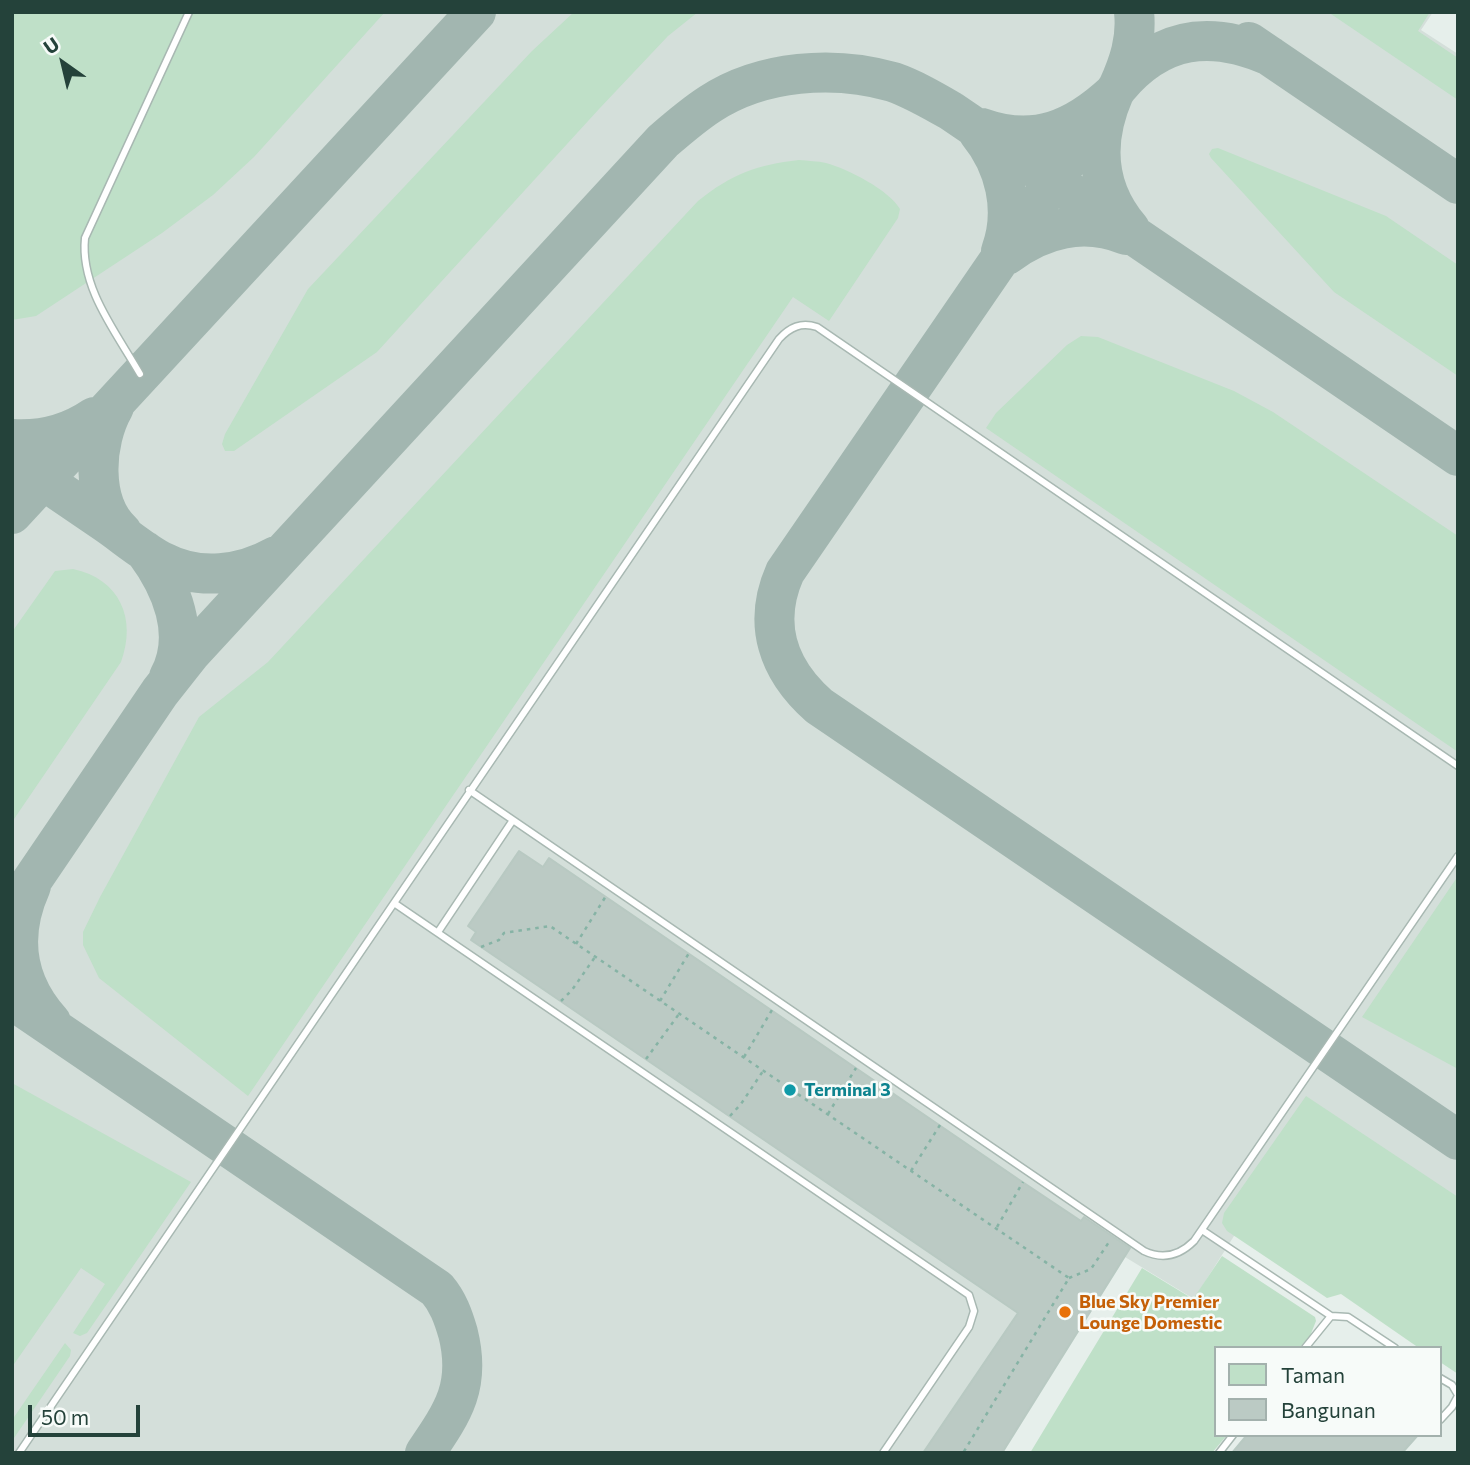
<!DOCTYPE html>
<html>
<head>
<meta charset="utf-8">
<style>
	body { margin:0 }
	#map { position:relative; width:1470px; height:1465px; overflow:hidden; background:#e6efeb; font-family:Commissioner,sans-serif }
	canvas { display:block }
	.frame { position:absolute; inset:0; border:14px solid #24423a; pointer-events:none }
	.legend { position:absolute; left:1214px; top:1346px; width:228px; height:91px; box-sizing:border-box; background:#f7fbf9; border:2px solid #a3b1ad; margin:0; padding:9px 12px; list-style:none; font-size:21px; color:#24423a }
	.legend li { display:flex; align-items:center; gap:14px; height:35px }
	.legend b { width:35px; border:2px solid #a3b1ad }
	.north { position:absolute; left:28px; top:28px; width:70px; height:70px; -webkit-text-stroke:5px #f7fbf9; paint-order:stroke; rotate:326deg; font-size:19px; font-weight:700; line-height:28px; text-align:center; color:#24423a }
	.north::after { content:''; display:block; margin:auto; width:24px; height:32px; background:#24423a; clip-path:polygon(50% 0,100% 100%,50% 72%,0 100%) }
	.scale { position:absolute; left:28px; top:1405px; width:112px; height:32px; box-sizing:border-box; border:4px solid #24423a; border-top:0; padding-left:9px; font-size:21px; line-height:24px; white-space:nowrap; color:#24423a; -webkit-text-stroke:5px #f7fbf9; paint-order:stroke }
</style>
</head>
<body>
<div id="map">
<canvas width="1470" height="1465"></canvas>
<div class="frame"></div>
<ul class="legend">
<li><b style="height:19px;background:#bfe0c8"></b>Taman</li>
<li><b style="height:19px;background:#bbcac4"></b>Bangunan</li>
</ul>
<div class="north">U</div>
<div class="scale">50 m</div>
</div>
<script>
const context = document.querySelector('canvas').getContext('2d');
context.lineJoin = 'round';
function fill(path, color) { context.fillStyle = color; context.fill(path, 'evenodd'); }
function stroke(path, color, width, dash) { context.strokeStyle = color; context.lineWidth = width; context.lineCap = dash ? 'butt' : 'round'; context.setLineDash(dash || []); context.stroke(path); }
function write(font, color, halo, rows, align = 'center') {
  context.font = font + ' Commissioner,sans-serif'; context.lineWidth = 5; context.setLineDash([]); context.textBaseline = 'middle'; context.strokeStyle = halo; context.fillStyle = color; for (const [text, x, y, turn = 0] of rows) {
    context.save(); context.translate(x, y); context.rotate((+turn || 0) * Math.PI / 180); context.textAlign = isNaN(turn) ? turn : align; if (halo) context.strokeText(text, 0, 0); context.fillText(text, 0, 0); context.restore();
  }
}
const built = new Path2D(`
	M12,12h1421l-12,18 37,24v1213l-224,-31 -40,63 -69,-42 -123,196h-990z`);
const green = new Path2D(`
	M12,12h373l-131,145 -41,38 -51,38 -126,83 -24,4z
	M574,12h124l-30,24 -69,73 -222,243 -143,99h-9l-3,-7 3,-10 83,-145 224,-238z
	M1328,12h102l-12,19 40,27v42z
	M1218,148l168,68 72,49v111l-124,-84 -123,-134 -2,-4 3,-5z
	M799,160c9,1 19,1 27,3 22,6 63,27 74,46l-2,9 -69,103 -36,-24 -545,799 -149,-118 -16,-33v-13l17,-35 99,-180 69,-55 430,-461c34,-27 58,-36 101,-41z
	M1081,336l17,1 136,54 39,21 185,124v216l-472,-324 10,-15 71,-68z
	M73,569c47,10 64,50 48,93l-109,160v-190l43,-61z
	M1458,876v193l-96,-52z
	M12,1083l179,99 -104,151 -7,3 -7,-3 32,-49 -24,-16 -69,99z
	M1306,1096l152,101v177l-18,-12v-14h-21l-78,-54 -14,4 -100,-67 -5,-8 2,-10z
	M1222,1256l93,61 1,4 -6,15 -11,12h-83v87h11l-15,18h-182l112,-185 51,31z
	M65,1343l6,7 -1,6 -58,85v-21z`);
const taxiway = new Path2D(`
	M1249,42l209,142
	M1270,56c-59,-26 -109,-20 -152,31l-333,485c-23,52 -7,98 34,134l639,434
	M1118,87c11,-24 19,-48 16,-75
	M982,128c53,19 93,1 132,-35 -21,48 -19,95 16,136
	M978,132c27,33 38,78 23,119
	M1007,255c35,-27 77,-37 119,-20
	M114,407c-20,35 -24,96 8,125
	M12,439c30,2 57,-5 82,-22
	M12,459c31,21 62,42 94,64 19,13 37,29 57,39 36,19 79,13 113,-6
	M12,514l464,-502
	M145,551c26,35 47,83 24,126
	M31,886c-22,49 -17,95 20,136
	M12,910l148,-218 30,-38 473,-513c15,-13 30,-26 47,-37 52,-34 124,-39 183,-22 20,7 39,18 58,29l507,345
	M12,1000l425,289c11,13 16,27 21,44 13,52 -4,78 -33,120`);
const building = new Path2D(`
	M519,851l24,16 6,-9 469,321 63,42 3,-4 46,31 -128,205h-79l95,-140 -547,-373 5,-8 -8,-6z
	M1247,1435h171l-16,18h-170z`);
const path = new Path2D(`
	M576,944l30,-48
	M481,947l18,-7 5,-7 46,-7 519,352 -106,175
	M561,1001l11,-11 23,-33
	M660,1001l29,-48
	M744,1057l28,-47
	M646,1059l33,-45
	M828,1114l28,-46
	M730,1116l11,-12 22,-33
	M911,1171l29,-46
	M997,1227l26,-45
	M1069,1278l22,-9 18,-27`);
const service = new Path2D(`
	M140,374c-24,-42 -60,-86 -55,-136l104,-226
	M469,790l675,461c19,9 35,5 50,-10l264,-385
	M394,903l385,-564c11,-12 22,-17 38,-12l641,439
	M438,932l75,-112
	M1202,1230l129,86 17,1 47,31
	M1305,1348l26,-32
	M1440,1378l12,7 6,10
	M1440,1420l12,-13 6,-11
	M19,1453l375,-550 575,392 5,16 -5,16 -86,126
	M1219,1453l14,-18`);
const markers = [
	[790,1090,7,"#0f9aa8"],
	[1065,1312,7,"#e8710a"]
];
const cultureNames = [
	["Terminal 3",804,1090]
];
const foodNames = [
	["Blue Sky Premier",1079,1302],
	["Lounge Domestic",1079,1323]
];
fill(built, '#d4dfda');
fill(green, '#bfe0c8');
stroke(taxiway, '#a2b6b0', 40);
fill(building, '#bbcac4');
stroke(building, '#b8c9c2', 2);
stroke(service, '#a8b8b2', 9);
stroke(path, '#86b3a5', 2.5, [3.5, 5]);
stroke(service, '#fff', 6);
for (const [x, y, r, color] of markers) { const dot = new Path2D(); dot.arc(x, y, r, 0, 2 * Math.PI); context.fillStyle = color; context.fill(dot); stroke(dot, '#f7fbf9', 2.5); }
write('bold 18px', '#0d838f', '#f7fbf9', cultureNames, 'left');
write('bold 18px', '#c56008', '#f7fbf9', foodNames, 'left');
</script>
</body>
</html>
